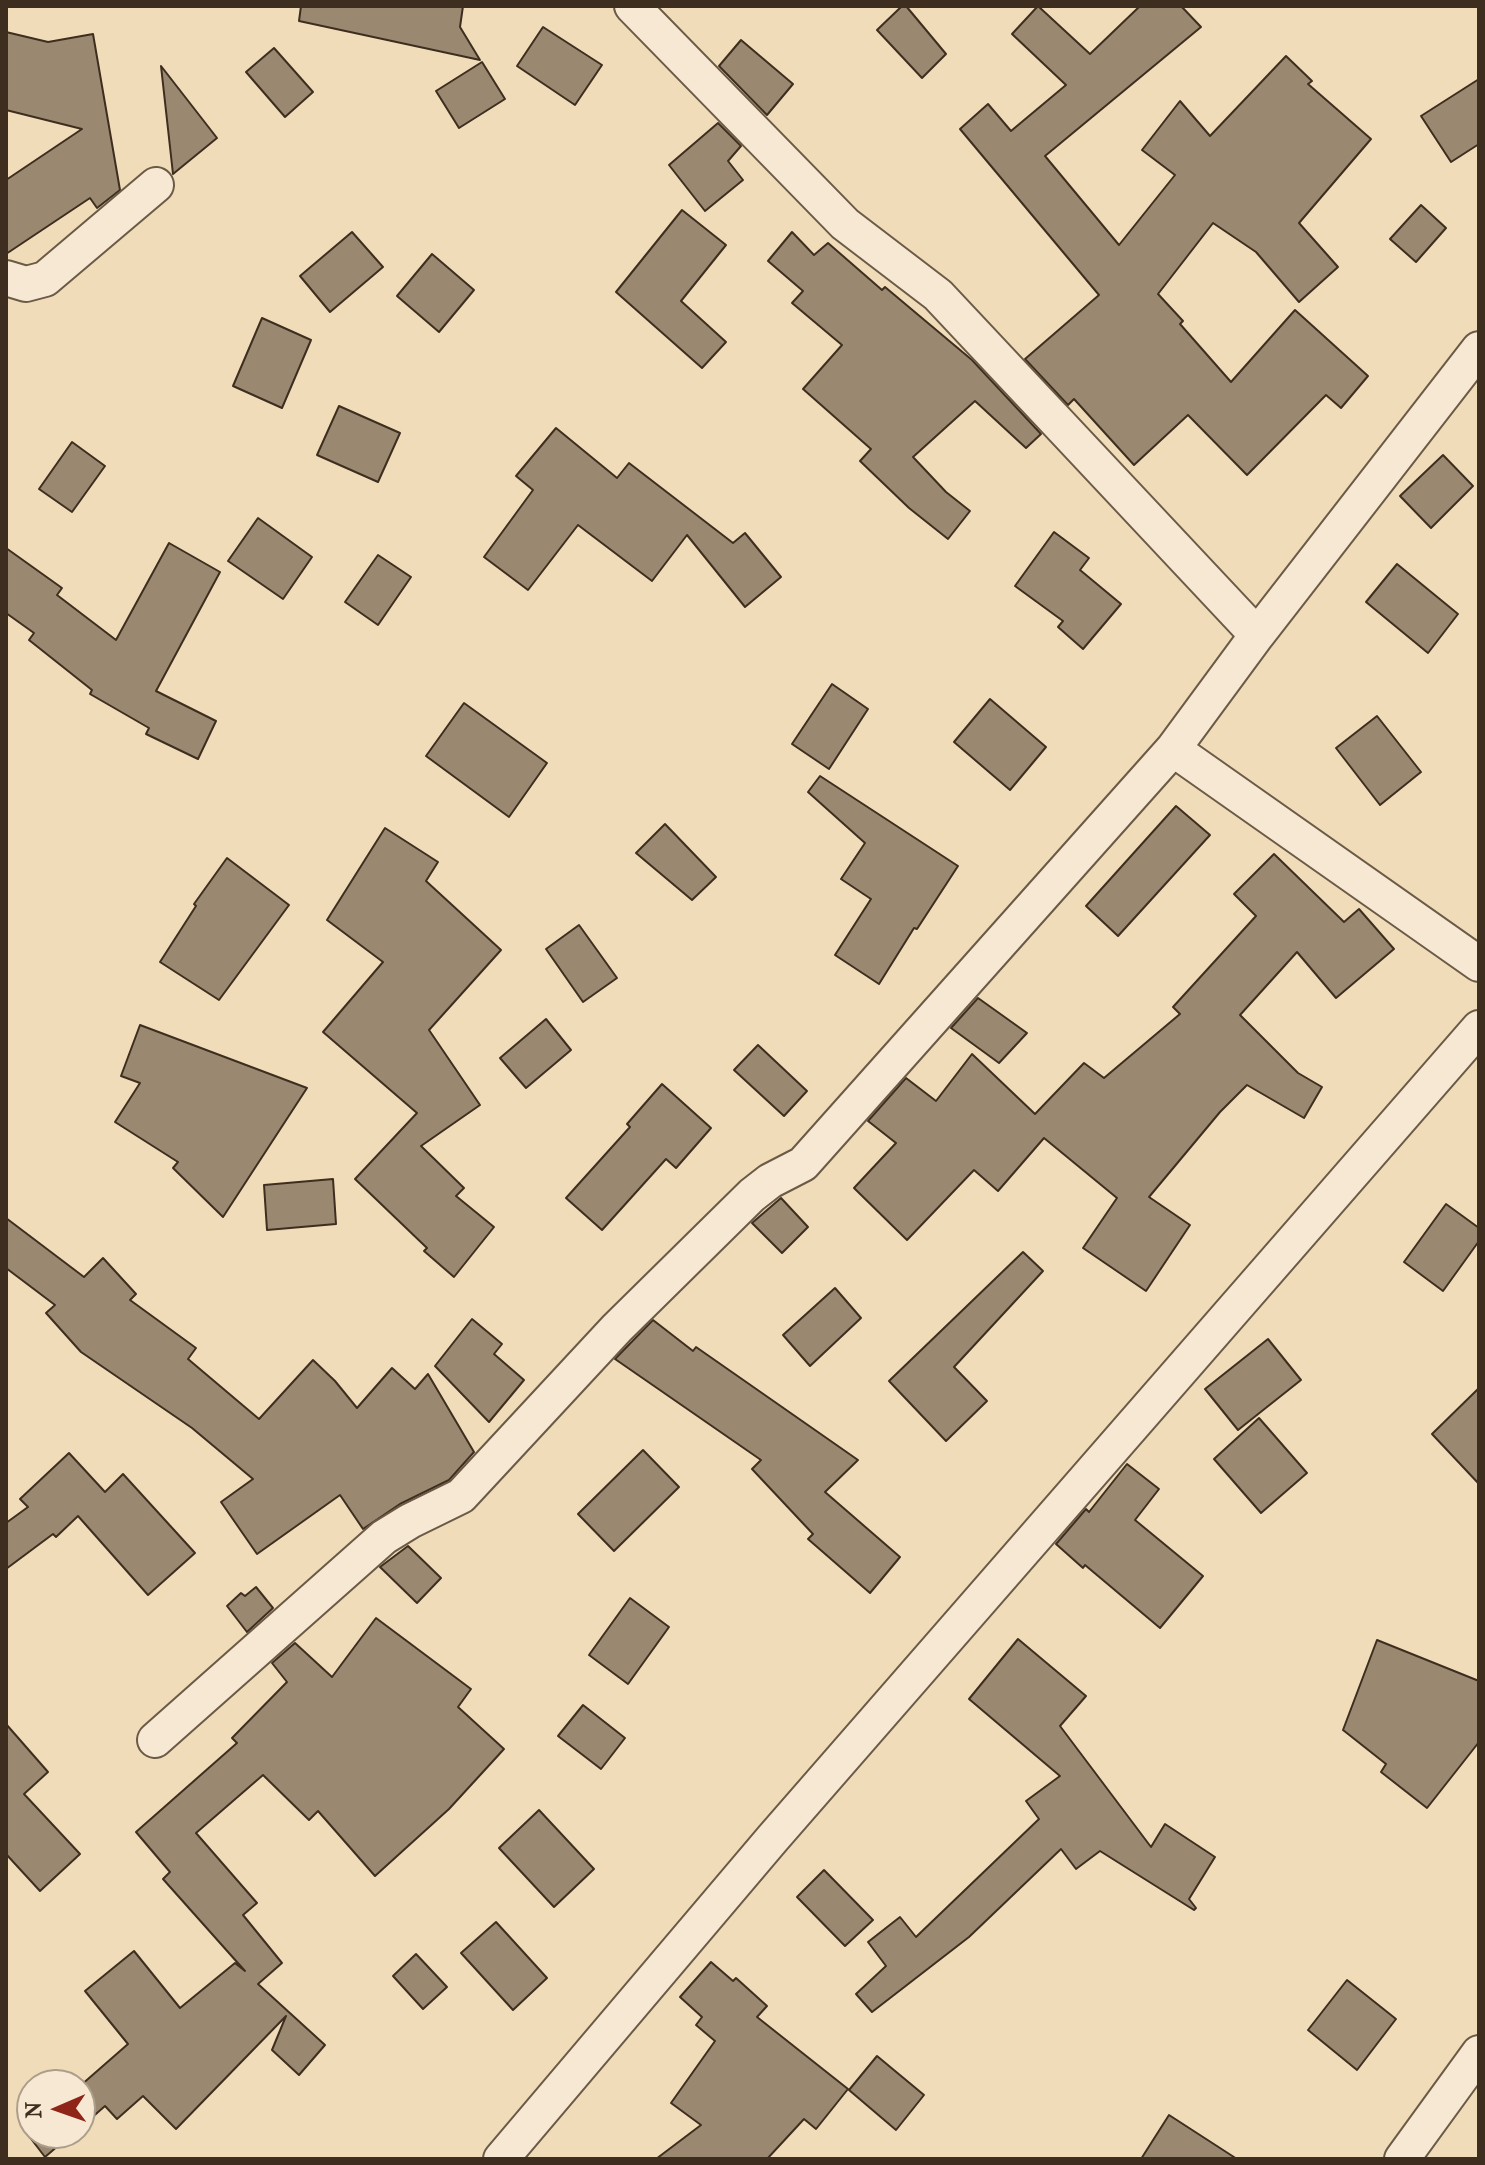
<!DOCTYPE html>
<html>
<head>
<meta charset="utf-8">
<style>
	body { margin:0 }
	#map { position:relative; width:1485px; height:2165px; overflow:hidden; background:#f1dcba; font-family:"IM FELL French Canon",serif }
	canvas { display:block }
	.frame { position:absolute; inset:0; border:8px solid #3e2e1f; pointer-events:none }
	.north { position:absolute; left:16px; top:2069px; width:80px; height:80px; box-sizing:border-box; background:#f6e8d2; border:2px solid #ac9e8a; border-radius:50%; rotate:268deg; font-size:22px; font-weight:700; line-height:32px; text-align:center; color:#3e2e1f }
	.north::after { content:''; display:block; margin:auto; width:28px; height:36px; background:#8f2418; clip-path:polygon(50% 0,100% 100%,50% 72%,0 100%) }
</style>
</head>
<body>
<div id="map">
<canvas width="1485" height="2165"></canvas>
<div class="frame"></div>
<div class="north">N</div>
</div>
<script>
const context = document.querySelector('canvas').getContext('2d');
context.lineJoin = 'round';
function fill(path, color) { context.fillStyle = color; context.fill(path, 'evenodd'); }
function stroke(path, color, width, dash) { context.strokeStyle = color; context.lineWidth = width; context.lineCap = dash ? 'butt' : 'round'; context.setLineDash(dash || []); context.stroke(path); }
const building = new Path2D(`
	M301,6h162l-3,21 20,33 -181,-39z
	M902,6h4l40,48 -24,24 -45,-48z
	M1038,6l52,48 50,-48h41l20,21 -156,129 74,89 56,-70 -33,-25 38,-49 30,35 76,-80 26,25 -4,3 63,55 -72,84 39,44 -39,35 -43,-50 -43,-29 -55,71 25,27 -3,3 51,58 64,-72 73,66 -27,32 -15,-13 -79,80 -59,-60 -54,50 -60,-66 -6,6 -43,-46 74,-64 -139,-166 28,-25 23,27 55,-46 -54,-51z
	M543,27l59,38 -27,40 -58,-39z
	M6,32l42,10 45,-8 27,156 -23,18 -7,-10 -84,56v-74l76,-51 -76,-19z
	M741,40l52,44 -26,31 -48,-49z
	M274,48l39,44 -28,25 -39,-45z
	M482,62l23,37 -46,29 -23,-37z
	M161,66l56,72 -44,36z
	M1479,79v65l-28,18 -30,-46z
	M718,123l23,23 -13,15 15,19 -38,31 -36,-46z
	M1421,205l25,23 -30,34 -26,-23z
	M682,210l44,35 -45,56 45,41 -24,26 -86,-76z
	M352,232l31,35 -53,45 -30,-36z
	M792,232l22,23 14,-12 54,47 3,-3 87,73 69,74 -15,14 -51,-47 -62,56 33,35 24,19 -22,28 -39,-31 -49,-47 11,-12 -68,-60 39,-44 -50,-42 11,-12 -35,-30z
	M432,254l42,36 -35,42 -42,-36z
	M262,318l49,22 -29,68 -49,-22z
	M339,406l61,27 -22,49 -61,-27z
	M556,428l61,50 12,-15 104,80 12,-10 36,44 -36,30 -58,-72 -35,46 -74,-56 -50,65 -44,-33 49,-67 -17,-14z
	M72,442l33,24 -33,46 -33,-23z
	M1443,455l30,31 -42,42 -31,-32z
	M258,518l54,39 -29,42 -55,-38z
	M1054,532l35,26 -9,12 41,34 -38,45 -25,-22 5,-6 -48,-35z
	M169,543l51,29 -64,119 60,30 -18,38 -52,-25 3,-6 -59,-34 2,-4 -63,-50 5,-7 -28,-20v-65l56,40 -5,7 59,45z
	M378,555l33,22 -33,48 -33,-23z
	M1397,564l61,50 -30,39 -62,-51z
	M832,684l36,25 -39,60 -37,-25z
	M990,699l56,48 -36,43 -56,-48z
	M464,703l83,60 -38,54 -83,-61z
	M1377,716l44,56 -41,33 -44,-57z
	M820,776l138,90 -41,63 -3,-1 -35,56 -44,-29 36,-56 -30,-20 24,-36 -57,-51z
	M1176,806l34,29 -92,101 -32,-30z
	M665,824l51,53 -24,23 -56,-47z
	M385,828l53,34 -12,19 75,69 -72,80 51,75 -59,41 43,42 -8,8 38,31 -40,50 -30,-26 3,-3 -72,-69 62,-66 -94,-81 60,-70 -56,-42z
	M1274,854l70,68 15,-13 35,40 -58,49 -39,-46 -57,63 58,58 24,14 -18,31 -57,-33 -27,27 -71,85 41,28 -44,66 -63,-43 34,-50 -73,-60 -46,53 -24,-21 -67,70 -53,-52 42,-45 -28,-22 38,-43 30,23 36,-47 63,60 49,-51 20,15 76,-64 -7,-7 83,-91 -22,-22z
	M227,858l62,47 -70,95 -59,-38 36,-56 -2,-2z
	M579,925l38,53 -34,24 -37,-53z
	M978,998l49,35 -28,30 -48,-35z
	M546,1019l25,31 -45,38 -26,-30z
	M140,1025l167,63 -84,129 -50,-49 5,-6 -63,-40 25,-39 -19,-7z
	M758,1045l49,46 -23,25 -50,-46z
	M662,1084l49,44 -35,40 -10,-9 -64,71 -36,-32 64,-71 -3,-3z
	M333,1179l3,45 -69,6 -3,-45z
	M781,1198l27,29 -26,26 -30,-30z
	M1446,1204l33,24v13l-36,50 -39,-29z
	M6,1218l78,59 19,-19 33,36 -6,6 66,48 -8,11 71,60 54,-59 22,21 22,27 35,-40 23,21 13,-15 46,78 -25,28 -49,24 -37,25 -23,-34 -83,59 -36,-52 32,-23 -61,-51 -111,-76 -35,-39 9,-8 -49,-37z
	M1023,1252l20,19 -89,96 33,34 -41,40 -57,-60z
	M835,1288l26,30 -51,48 -27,-31z
	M472,1319l30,25 -8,10 30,26 -35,42 -54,-56z
	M653,1320l40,31 3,-4 162,113 -33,32 75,65 -30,36 -62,-54 5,-5 -61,-65 9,-9 -146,-101z
	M1268,1339l33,41 -63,50 -33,-41z
	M1479,1388v96l-47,-50z
	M1259,1418l48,55 -46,40 -47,-54z
	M643,1450l36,37 -65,64 -36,-37z
	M69,1453l36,39 18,-18 72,79 -47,42 -70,-79 -22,21 -3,-3 -47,35v-46l22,-16 -8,-8z
	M1127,1464l32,25 -24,31 68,56 -43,52 -75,-63 -2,3 -27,-24 30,-35 3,3z
	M408,1546l33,32 -24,25 -37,-36z
	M256,1587l17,21 -26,24 -20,-26 14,-13 4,3z
	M630,1598l39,29 -41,57 -39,-29z
	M376,1618l95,71 -13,18 46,42 -55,60 -74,67 -57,-65 -9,9 -46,-45 -67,58 61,70 -14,12 39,48 -24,21 67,61 -26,30 -27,-25 14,-34 -110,113 -33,-33 -26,23 -12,-13 -25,22v-42l48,-42 -43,-53 49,-40 46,57 55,-45 10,8 -82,-92 7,-7 -34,-40 101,-89 -5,-5 55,-56 -15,-19 23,-20 37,34z
	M1018,1639l68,57 -26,30 91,121 14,-23 50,33 -26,42 7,9 -2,2 -94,-59 -24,18 -15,-20 -92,88 -97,75 -16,-18 30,-28 -18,-24 32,-25 16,20 123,-118 -13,-18 34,-25 -91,-77z
	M1377,1640l102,41v61l-52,66 -46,-36 5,-8 -43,-34z
	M583,1705l42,33 -24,31 -43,-33z
	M6,1724l42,48 -24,22 56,60 -40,37 -34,-37z
	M539,1810l55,59 -40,38 -55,-59z
	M824,1870l49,50 -28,26 -48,-49z
	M496,1922l51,56 -34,32 -52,-57z
	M416,1954l31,33 -24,22 -30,-33z
	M711,1962l22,19 3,-3 31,28 -10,11 91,72 -32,40 -12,-10 -37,40h-111l45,-34 -30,-22 44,-62 -19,-16 6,-8 -22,-20z
	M1347,1980l49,39 -39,51 -49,-40z
	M877,2056l47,39 -28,35 -47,-40z
	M1169,2115l68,44h-96z
	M32,2125v8h41l-28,24 -20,-26z`);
const street = new Path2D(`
	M632,6l213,218 93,71 319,340
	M6,278l20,6 19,-5 111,-94
	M1173,749l306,215
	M155,1740l229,-203 26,-16 51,-25 156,-168 135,-133 18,-14 33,-17 370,-415 84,-114 222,-286
	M501,2159l272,-321 706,-810
	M1402,2159l77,-106`);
fill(building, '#9b8870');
stroke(building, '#3e2e1f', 2);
stroke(street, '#6b5a46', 38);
stroke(street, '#f6e8d2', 34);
</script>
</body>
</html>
